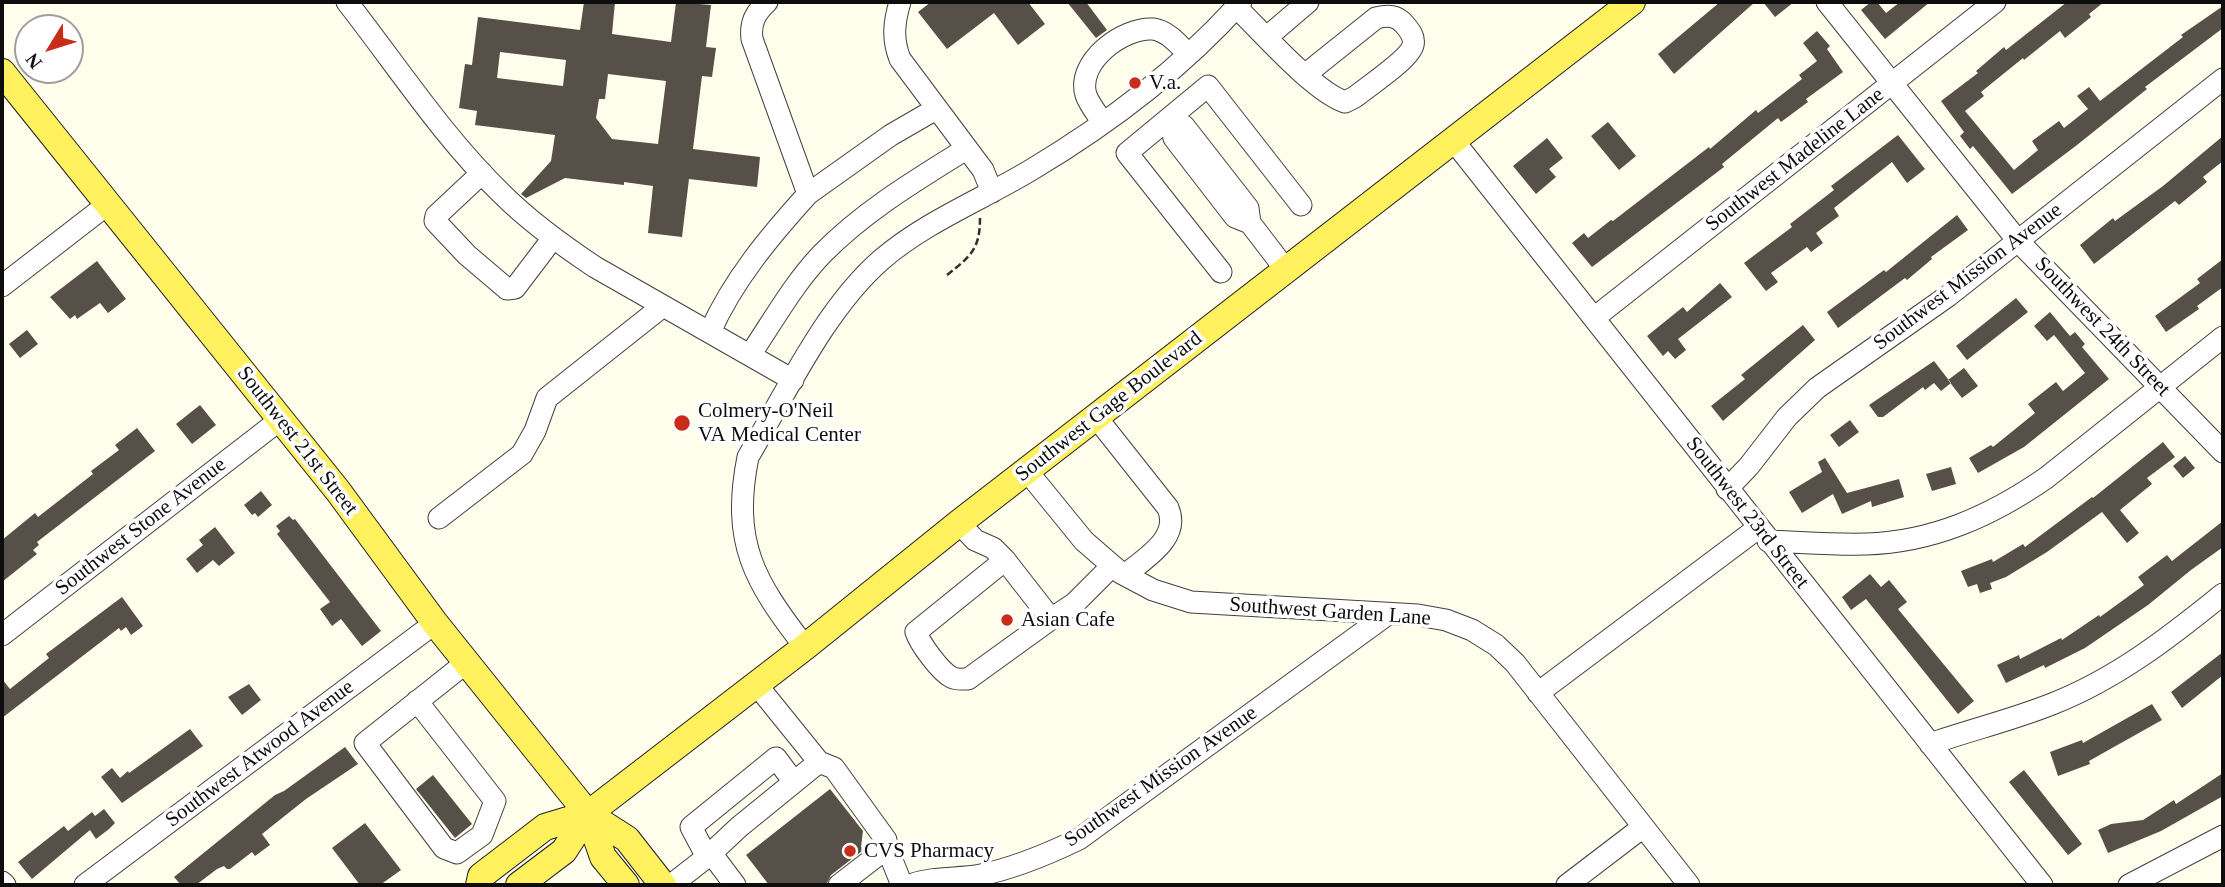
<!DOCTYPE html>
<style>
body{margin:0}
#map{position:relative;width:2225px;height:887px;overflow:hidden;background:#fffeed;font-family:"Times New Roman",serif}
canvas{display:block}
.frame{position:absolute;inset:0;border:4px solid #0d0d0d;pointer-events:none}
.north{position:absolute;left:14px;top:14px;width:70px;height:70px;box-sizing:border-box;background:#fff;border:2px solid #9e9e9e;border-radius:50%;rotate:232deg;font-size:19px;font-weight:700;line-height:28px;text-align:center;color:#0d0d0d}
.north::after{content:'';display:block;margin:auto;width:24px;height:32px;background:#c92c19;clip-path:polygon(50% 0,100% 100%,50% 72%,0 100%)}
</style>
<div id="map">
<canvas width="2225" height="887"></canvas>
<div class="frame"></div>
<div class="north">N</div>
</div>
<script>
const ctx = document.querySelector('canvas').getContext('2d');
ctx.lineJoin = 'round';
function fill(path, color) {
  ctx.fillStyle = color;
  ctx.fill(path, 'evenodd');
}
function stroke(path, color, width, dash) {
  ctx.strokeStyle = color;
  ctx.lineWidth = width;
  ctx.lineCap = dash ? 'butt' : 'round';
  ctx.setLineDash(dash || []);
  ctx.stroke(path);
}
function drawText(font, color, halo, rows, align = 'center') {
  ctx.font = font + ' "Times New Roman",serif';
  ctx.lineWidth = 7;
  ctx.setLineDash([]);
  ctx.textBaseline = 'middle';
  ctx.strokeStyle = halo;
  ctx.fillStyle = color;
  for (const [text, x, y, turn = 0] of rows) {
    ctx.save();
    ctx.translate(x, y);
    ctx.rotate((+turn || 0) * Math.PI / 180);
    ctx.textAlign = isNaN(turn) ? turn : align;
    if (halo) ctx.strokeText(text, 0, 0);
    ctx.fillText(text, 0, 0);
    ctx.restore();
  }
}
const building = new Path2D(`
 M584,2h31l-3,32 59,8 5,-40h24l-1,2 12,1 -5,42 10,1 -4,29 -10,-1 -9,73 67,8 -3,30 -68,-8 -7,58 -34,-4 5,-47 -29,-4v3l-59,-7 -39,20 -5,-4 30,-33 4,-26 -80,-10 2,-14 -18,-3 6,-44 7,1 6,-48 102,13zM500,52l66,8 -3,26 -66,-8zM608,74l58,7 -8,63 -46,-5 -16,-21 3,-19h6z
 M931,2h97l17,22 -27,21 -24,-32 -47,36 -29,-37z
 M1067,2h19l21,28 -11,8z
 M1720,2h35l-81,72 -16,-20z
 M1763,2h31l-19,15z
 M1871,2h6l9,11 14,-11h30l-45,37 -24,-29z
 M2067,2h37l-15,12 2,3 -26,21 -5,-7 -36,29 -1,-2 -42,34 3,4 -19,15 49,59 24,-20 -6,-9 27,-20 5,7 24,-19 -11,-13 12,-9 11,14 83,-64 -2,-2 42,-29v22l-78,59 2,2 -70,56 -65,49 -39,-48 -3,3 -10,-13 4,-4 -23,-31 37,-28 -2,-2 28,-24 2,3z
 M1817,31l13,15 -3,3 16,23 -37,27 2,3 -27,20 -3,-4 -56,46 2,3 -132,100 -20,-24 12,-10 4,5 23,-18 2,1 96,-74 1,2 46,-39 2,3 44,-34 -3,-4 18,-14 -14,-18z
 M1608,122l28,34 -17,14 -28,-34z
 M1898,135l27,34 -18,14 -15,-21 -58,46 5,8 -23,17 7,10 -12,9 -4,-5 -36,26 7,9 -12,9 -22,-28 48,-36 -2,-3 44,-34 -3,-4z
 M2223,136v25l-20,16 4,5 -28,23 -4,-4 -81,63 -14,-19 33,-27 2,3 48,-35z
 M1547,138l16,20 -14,11 7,8 -20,17 -23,-28z
 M1957,215l11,15 -37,27 1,2 -25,21 -2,-2 -67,50 -11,-16 57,-42 2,2z
 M2223,259v28l-26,19 2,3 -33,23 -11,-16 45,-33 -3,-4z
 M97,261l29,38 -18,14 -8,-10 -23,16 -2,-4 -5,4 -20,-22z
 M1720,283l12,14 -54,42 8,11 -11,9 -7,-8 -5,5 -16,-20 36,-29 4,5z
 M2016,298l12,14 -61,48 -11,-14z
 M2050,312l20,24 5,-4 10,12 -3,3 27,32 -85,68 -46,26 -9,-15 22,-13 2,2 42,-34 -7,-9 28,-22 7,9 22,-18 -31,-38 -7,6 -13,-15z
 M1803,325l12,15 -92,81 -12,-15 34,-27 -4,-4z
 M27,330l11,14 -18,14 -11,-14z
 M1934,361l17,22 -10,8 -7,-8 -9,7 -2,-3 -40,30h-5l-9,-12z
 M1964,368l14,18 -16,12 -14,-18z
 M200,405l16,20 -24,19 -16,-20z
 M1850,420l9,12 -20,15 -9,-12z
 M137,428l18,23 -118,91 2,3 -6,5 4,4 -35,28v-42l33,-27 3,4 55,-43 -2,-3 28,-21 -4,-5z
 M2163,442l12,15 -28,21 5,6 -32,26 19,23 -12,10 -25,-31 -55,40 -41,25 -16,6 2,6 -12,4 -3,-9 -9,3 -7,-16 31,-12 1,3 30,-18 2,3 67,-50 1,1z
 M2185,456l10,12 -12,10 -10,-12z
 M1825,458l22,35 52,-14 5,18 -32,10 -1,-6 -29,13 -9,-20 -31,19 -13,-21 33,-20 -4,-10z
 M1951,467l5,17 -24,7 -6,-17z
 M261,491l11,14 -14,12 -3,-4 -3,2 -8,-10z
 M289,516l4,4 2,-1 86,112 -19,15 -21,-27 -9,7 -12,-17 10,-7 -53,-68 3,-3 -4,-5z
 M2223,521v26l-32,23 -43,35 -63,43 -40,20 -1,-3 -38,18 -9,-18 22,-10 1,4 41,-21 1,2 37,-25 1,2 44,-32 -6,-8 29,-22 5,6z
 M215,527l20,26 -16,13 -6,-6 -16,13 -11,-14 17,-14 -4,-5z
 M1870,574l11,13 8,-7 18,22 -9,7 76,92 -16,13 -92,-115 -15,11 -9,-13z
 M122,597l21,29 -12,9 -5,-8 -5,4 -2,-3 -117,90v-39l8,10 39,-31 -3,-4z
 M2223,652v23l-41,33 -11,-16z
 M249,684l12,16 -19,15 -14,-18z
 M2152,704l10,16 -73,41 1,3 -32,12 -8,-24 32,-12 1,3z
 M190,729l13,17 -81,57 -21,-26 11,-9 8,10 8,-7 1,2z
 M345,747l13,17 -52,35 -44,35 8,11 -15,11 -3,-4 -22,17h-3l-3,-3 -7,3 -21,16h-15l-7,-8 101,-82 9,-4z
 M2024,770l58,74 -14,11 -59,-73z
 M2223,773v23l-62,35 -53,22 -10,-23 13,-6 32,-4 31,-20 2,4z
 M433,775l39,49 -17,14 -39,-49z
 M830,789l33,42 -2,16 5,1 -35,27 -5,10h-57l-23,-30z
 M104,809l11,14 -6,6 -13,10 -6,-9 -58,49 -14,-17 46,-36 4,5 24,-19 3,4z
 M365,823l36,47 -21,15h-20l-28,-37z`);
const path = new Path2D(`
 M947,275c24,-19 33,-26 33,-57`);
const minor = new Path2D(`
 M347,2c50,64 96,135 155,192 28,28 60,51 93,73l198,113
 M900,2c-6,20 -8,37 0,57l83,111 9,22
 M1827,2l191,239 205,211
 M1236,7c27,26 77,84 109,95l10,-5c12,-10 55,-38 58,-52 2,-8 -3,-14 -8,-20 -8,-10 -17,-10 -29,-7l-70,56
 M1267,37l41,-35
 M1103,123c-5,-8 -14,-19 -17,-28 -10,-33 37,-68 67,-66 15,2 25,15 35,25
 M1453,140l589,745
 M482,173l-46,43 -1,5 32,34 40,34 8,-1 38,-50
 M808,194l83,-59 45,-26
 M1250,223l-15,-6 -61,-79 -3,-14 13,2 64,82 2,15 36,47
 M1221,272l-94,-119 81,-67 93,119
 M2,286l106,-82
 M1594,318l401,-316
 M710,332c23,-52 60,-96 98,-138l-56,-155c-2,-16 3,-26 15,-37
 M750,355c23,-34 44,-72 72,-101 42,-43 93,-73 144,-105
 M1096,417l72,91c13,30 -23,50 -43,67
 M1027,471l57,70 37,32 32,17 38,12 227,13 28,5 26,10 24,15 19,18 174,222
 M1727,489l22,-23 38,-49 30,-29 131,-92 275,-217
 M439,518l83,-64 13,-23 12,-33 116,-92
 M959,523l16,17 18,8 12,12 -89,72c4,12 24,39 35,45 5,3 10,2 17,2l83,-60
 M1768,541c32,1 65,4 98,3 67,-2 125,-28 180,-66l177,-141
 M1005,560l46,59 24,-16 37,-37
 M2,635l279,-216
 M805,647c-51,-66 -74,-104 -57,-190 38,-64 77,-148 133,-197 44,-38 100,-60 150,-90 77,-46 150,-101 210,-168
 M756,684l63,78 15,6 52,72 1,8 -48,37
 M1538,693l220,-165
 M417,701l78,100 -13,34 -25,18 -13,-5 -79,-105 102,-81
 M1930,744c40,-14 82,-24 122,-40 64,-25 118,-67 171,-110
 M794,782l-18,-24 -85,69 16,30 32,-30 80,-65
 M887,848l15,37
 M2,882l3,3
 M85,885l350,-262
 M671,885l36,-28h7l21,28
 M910,885c22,-8 44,-6 66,-9 37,-7 70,-21 103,-37l309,-225
 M1567,885l76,-58
 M2129,885l94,-49`);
const major = new Path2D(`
 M2,72l336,419 97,132 153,191 39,25 36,46
 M588,814l15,43 23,28
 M479,885l2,-9 64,-49 43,-13
 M519,885l45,-34 24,-37 217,-167 154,-124 673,-521`);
const markers = [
 [1135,83,7,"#c92c19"],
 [682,423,9,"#c92c19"],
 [1007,620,7,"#c92c19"],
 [850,851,7,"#c92c19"]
];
const poiNames = [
 ["V.a.",1149,83],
 ["Colmery-O'Neil",698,411],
 ["VA Medical Center",698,435],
 ["Asian Cafe",1021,620],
 ["CVS Pharmacy",864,851]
];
const streetNames = [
 ["Southwest Madeline Lane",1795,160,-38],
 ["Southwest Mission Avenue",1968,277,-37],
 ["Southwest 24th Street",2102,327,46],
 ["Southwest Gage Boulevard",1109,407,-38],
 ["Southwest 21st Street",297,441,52],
 ["Southwest 23rd Street",1747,513,52],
 ["Southwest Stone Avenue",141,527,-38],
 ["Southwest Garden Lane",1330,612,4],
 ["Southwest Atwood Avenue",260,754,-37],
 ["Southwest Mission Avenue",1161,777,-35]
];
fill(building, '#565048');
stroke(minor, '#404040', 23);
stroke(major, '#1e1e1e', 28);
stroke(path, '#2f2f2f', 2.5, [7, 3.5]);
stroke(minor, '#fff', 21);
stroke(major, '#fff05d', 26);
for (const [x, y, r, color] of markers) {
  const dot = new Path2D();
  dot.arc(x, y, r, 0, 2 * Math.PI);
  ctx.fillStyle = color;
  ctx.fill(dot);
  stroke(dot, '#fff', 2.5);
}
drawText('21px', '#0d0d0d', '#fff', poiNames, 'left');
drawText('21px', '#0d0d0d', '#fff', streetNames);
</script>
